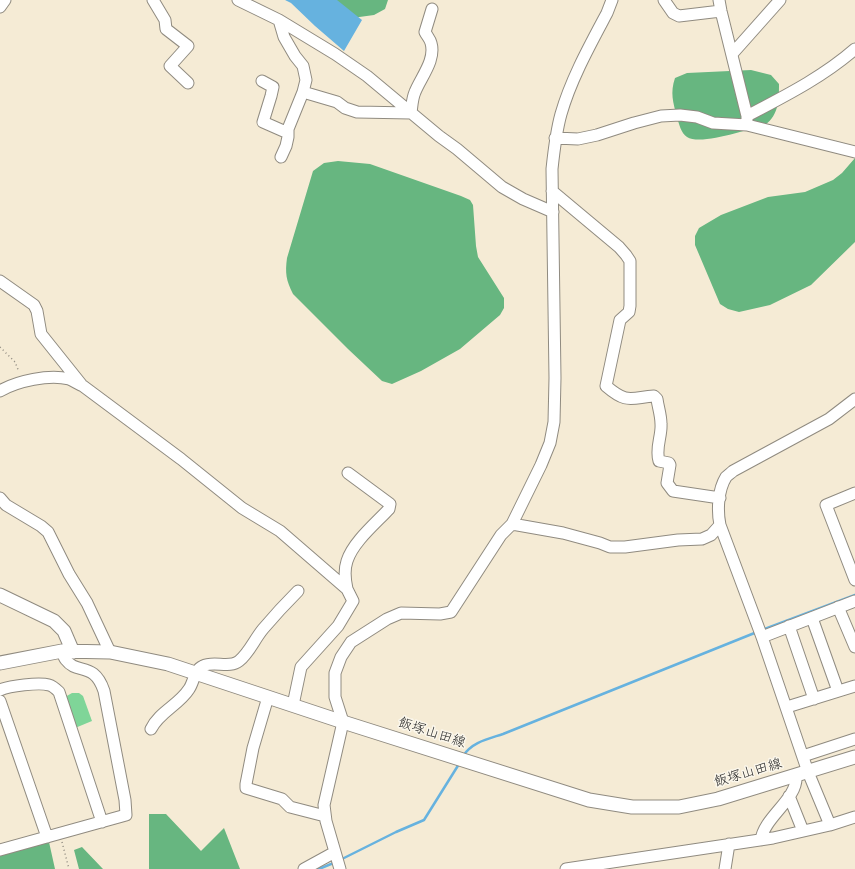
<!DOCTYPE html>
<meta charset="utf-8">
<style>
body{margin:0}
canvas{display:block;background:#f5ebd5}
</style>
<canvas width="855" height="869"></canvas>
<script>
const ctx = document.querySelector('canvas').getContext('2d');
ctx.lineJoin = 'round';
function fill(path, color) {
  ctx.fillStyle = color;
  ctx.fill(path, 'evenodd');
}
function stroke(path, color, width, dash) {
  ctx.strokeStyle = color;
  ctx.lineWidth = width;
  ctx.lineCap = dash ? 'butt' : 'round';
  ctx.setLineDash(dash || []);
  ctx.stroke(path);
}
function drawText(font, color, halo, rows, align = 'center') {
  ctx.font = font + ' "Patrick Hand","Klee One",sans-serif';
  ctx.lineWidth = 3;
  ctx.setLineDash([]);
  ctx.textBaseline = 'middle';
  ctx.strokeStyle = halo;
  ctx.fillStyle = color;
  for (const [text, x, y, turn = 0] of rows) {
    ctx.save();
    ctx.translate(x, y);
    ctx.rotate((+turn || 0) * Math.PI / 180);
    ctx.textAlign = isNaN(turn) ? turn : align;
    if (halo) ctx.strokeText(text, 0, 0);
    ctx.fillText(text, 0, 0);
    ctx.restore();
  }
}
const green = new Path2D(`
 M72,693h7l4,3 9,25 -17,7 -10,-31z`);
const forest = new Path2D(`
 M329,0h59l-3,9 -11,6 -22,3z
 M751,70l20,5 8,9c0,15 0,31 -14,41 -17,4 -64,21 -78,12 -6,-4 -8,-13 -10,-20 -4,-15 -7,-24 -2,-39l12,-5z
 M855,158v84l-44,43 -41,20 -31,7 -11,-3 -8,-5 -25,-59v-9l4,-8 22,-13 47,-18 37,-5 28,-12 9,-7z
 M338,161l32,3 91,32 9,4 3,5 3,41 2,11 26,41v10l-4,7 -40,34 -39,22 -29,13 -10,-3 -34,-32 -55,-55c-7,-14 -8,-21 -6,-36l26,-87 11,-8z
 M149,814h17l35,37 23,-23 16,41h-91z
 M49,842l6,27h-55v-14z
 M82,847l21,22h-24l-5,-19z`);
const water = new Path2D(`
 M285,0h52l25,20 -18,31 -29,-25 -24,-23z`);
const stream = new Path2D(`
 M762,630l93,-35
 M463,756c9,-14 25,-17 40,-22l254,-102
 M340,860l56,-28 28,-12 35,-56
 M319,869l17,-7`);
const path = new Path2D(`
 M0,347l15,15 4,10
 M62,842l7,27`);
const minor = new Path2D(`
 M153,0l12,20 1,9 22,17 -18,20 18,17
 M238,0l41,20 56,34 32,22 72,60 18,13 45,38 21,12 30,13
 M664,0l9,13 6,3 42,-5
 M719,0l2,11 26,105v9
 M0,7l5,-7
 M279,20l5,17 11,19 8,10 3,14 -3,12 -15,37v8l-2,9 -5,11
 M732,54l48,-54
 M262,81l11,6 -2,9 -8,26 25,11
 M303,92l34,10 8,6 12,4 54,1c1,-7 1,-14 4,-21 6,-15 21,-32 16,-49 -1,-4 -4,-7 -6,-11l7,-23
 M747,116c38,-20 76,-39 108,-67
 M555,138l23,1 19,-4 37,-12 27,-7 19,-1 17,2 16,6 34,2 108,27
 M552,191l67,56 7,8 4,6v45l-1,6 -9,8 -14,66c21,18 24,12 48,10l3,3c1,8 4,16 4,25 1,12 -6,24 -2,37l10,2 1,2 -3,18 6,8 47,7
 M0,281l34,24 3,6 4,23 40,50
 M0,391c17,-10 49,-17 69,-12 5,2 9,5 14,7l98,73 61,49 38,23 67,58 6,12 -15,25 -37,41 -8,38
 M855,493l-29,12 29,75
 M0,498l6,7 35,21 7,6 21,42 18,29 23,49
 M512,524l51,9 37,10 10,4h15l53,-7 24,-1 9,-4 9,-10
 M347,589c-2,-9 -3,-19 0,-28 6,-19 29,-38 42,-52l1,-5 -42,-31
 M838,607l17,40
 M812,618l26,73
 M789,626l25,73
 M762,637l93,-36
 M0,690c9,-4 39,-8 49,-5 4,1 7,4 10,7l43,130
 M268,697l-15,51 -7,36v4l36,11 8,8 35,9
 M0,701l47,136
 M787,707l68,-21
 M151,729c8,-17 28,-24 38,-40 5,-7 5,-19 14,-23 11,-6 26,3 36,-5 10,-8 15,-21 24,-32 11,-13 23,-26 35,-38
 M803,756l52,-17
 M789,796l14,35
 M830,825l-22,-53 -46,-135 -42,-112c-3,-15 -2,-35 6,-48 2,-2 5,-4 7,-6l96,-52 26,-20
 M761,840c3,-23 37,-41 35,-64
 M0,850l126,-35 -1,-15 -21,-109c-10,-30 -27,-16 -38,-31 -2,-2 -3,-6 -4,-9
 M304,869l31,-17
 M340,869l-14,-48 -2,-16 19,-83 -8,-25v-24l6,-16 10,-15 36,-23 14,-6 39,1 11,-2 50,-77 11,-11 29,-59 9,-22 4,-21 1,-44 -3,-209c2,-19 4,-37 9,-55 10,-35 29,-69 46,-101l5,-13
 M566,869l207,-31 57,-13 25,-8
 M725,869l4,-25`);
const major = new Path2D(`
 M0,595l54,26 10,10 9,21
 M0,663l62,-12 48,1 58,12 175,58 246,78 43,7h47l39,-8 137,-42`);
const streetNames = [
 ["飯塚山田線",432,733,18],
 ["飯塚山田線",748,773,-16]
];
fill(green, '#7fd598');
fill(forest, '#67b680');
fill(water, '#66b2df');
stroke(stream, '#66b2df', 2.5);
stroke(minor, '#908b80', 13);
stroke(major, '#908b80', 15);
stroke(path, '#908b80', 1.5, [1, 3]);
stroke(minor, '#fff', 11);
stroke(major, '#fff', 13);
drawText('14px', '#2b2b2b', '#fbf7ec', streetNames);
</script>
